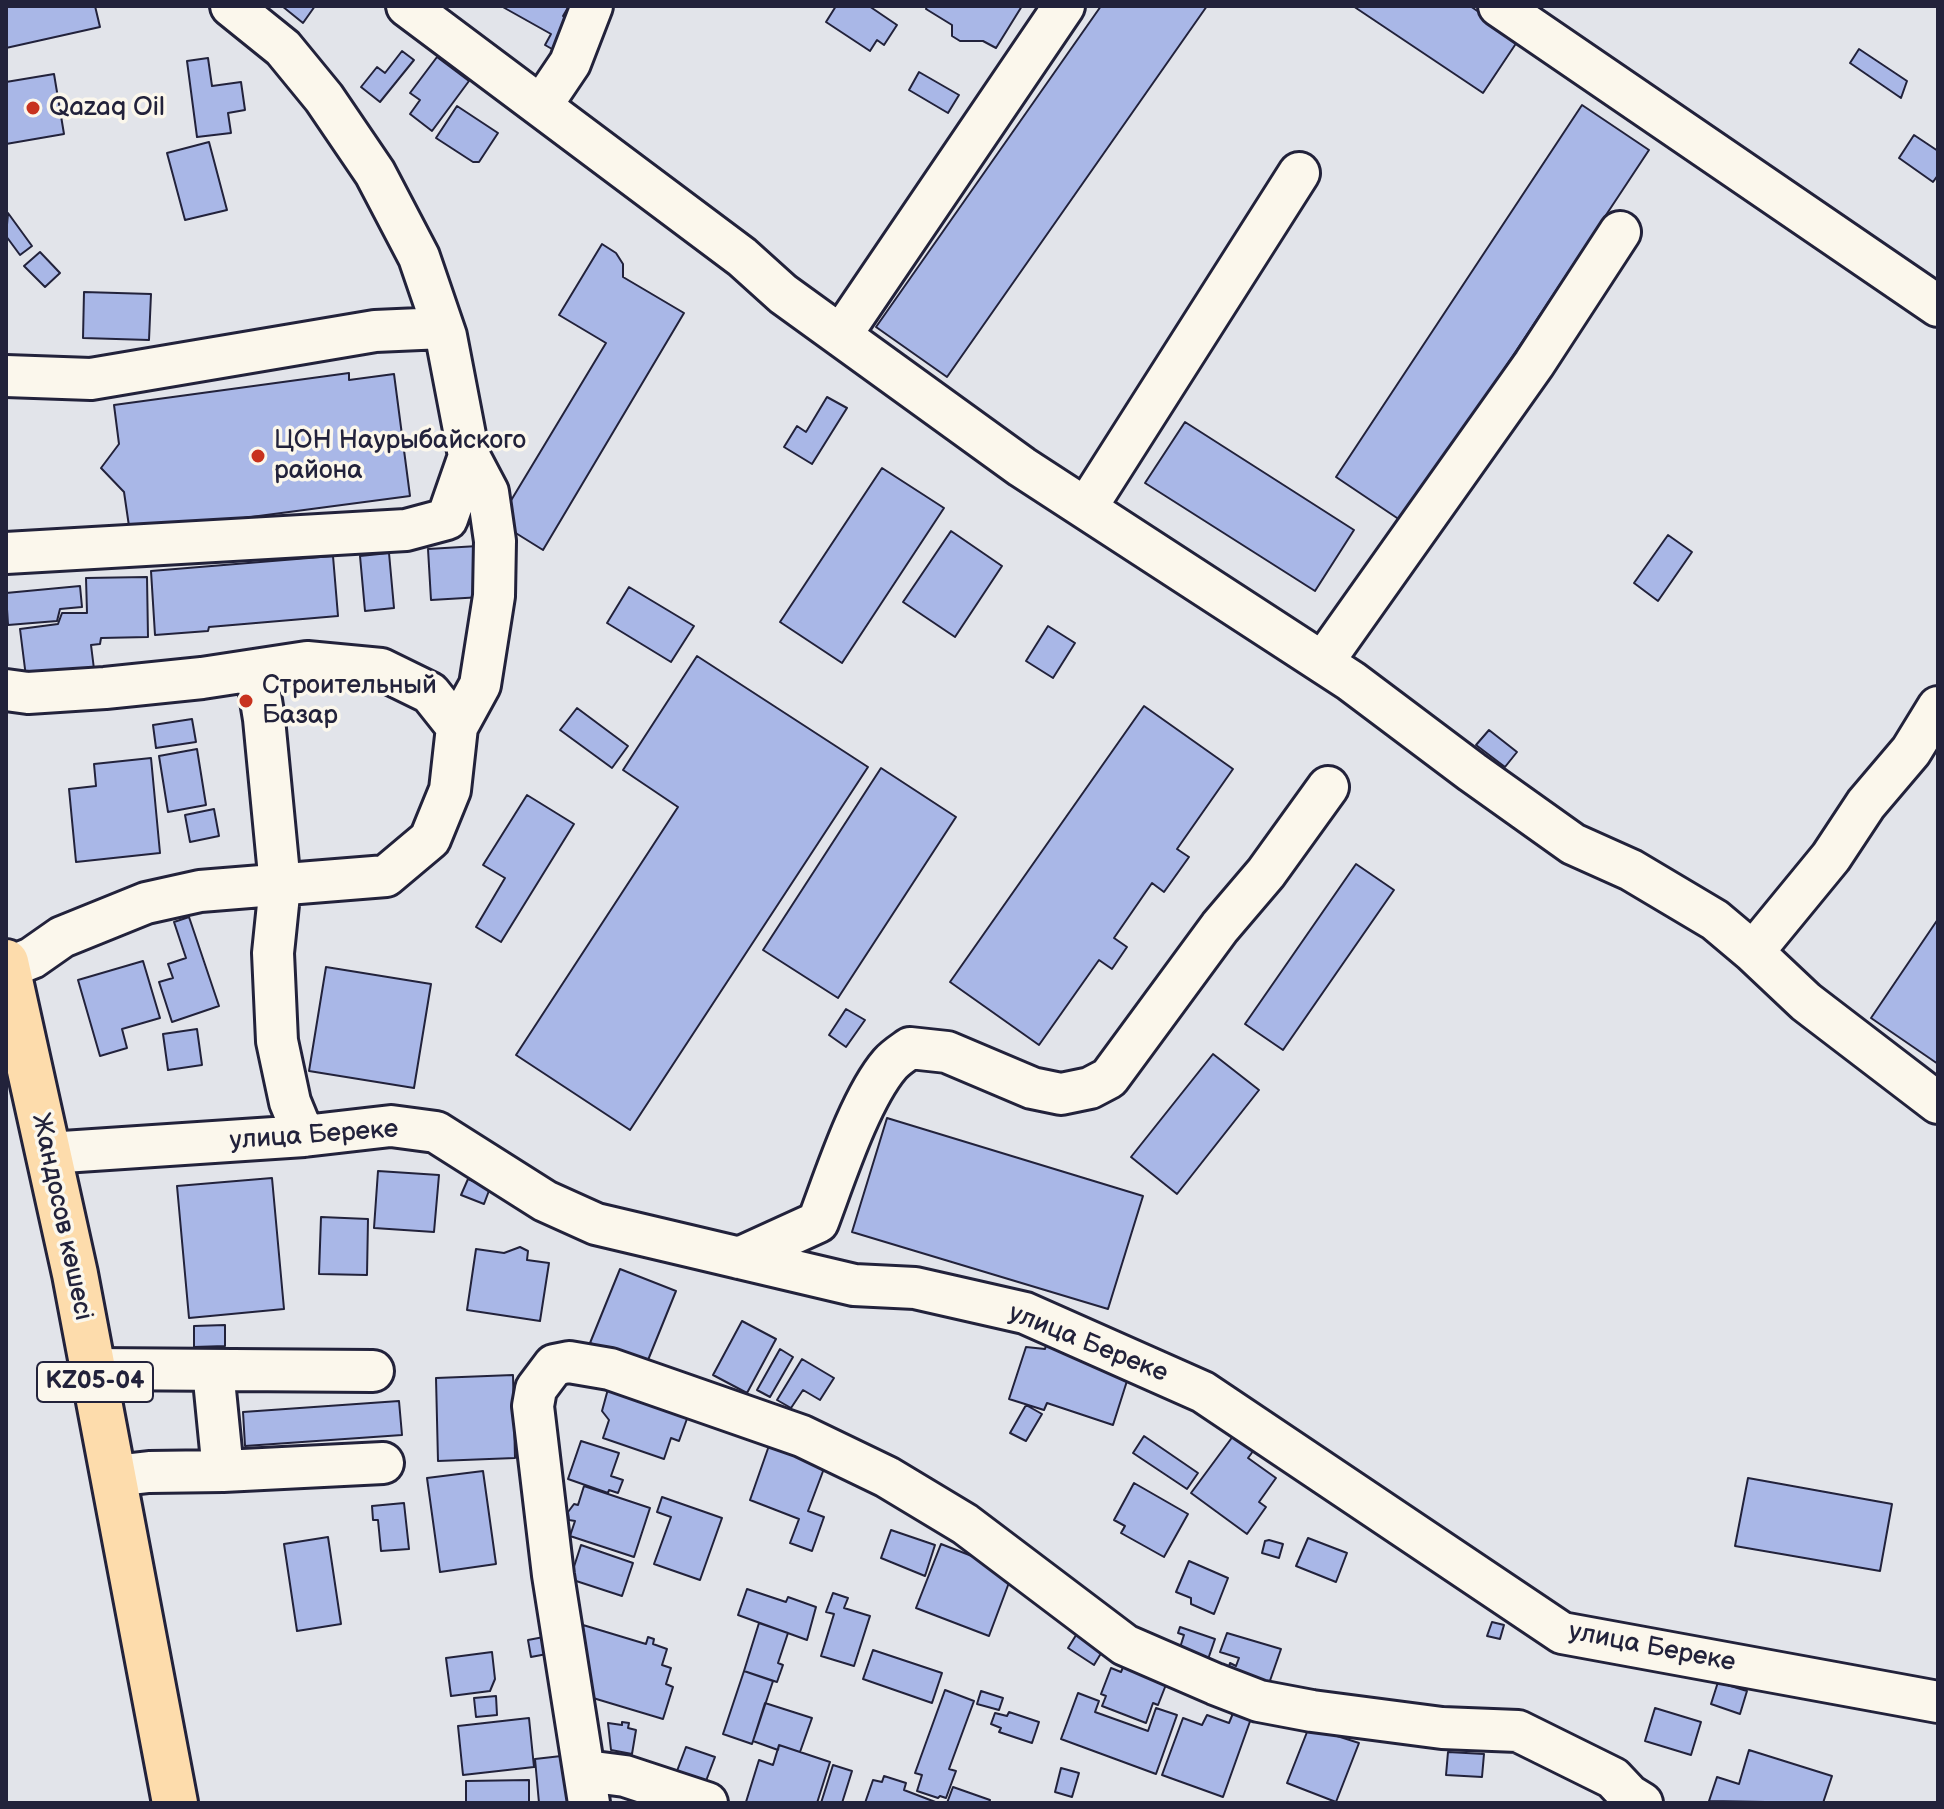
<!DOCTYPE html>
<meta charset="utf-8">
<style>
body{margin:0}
#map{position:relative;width:1944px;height:1809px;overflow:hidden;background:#e2e4ea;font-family:"Balsamiq Sans",sans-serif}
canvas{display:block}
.frame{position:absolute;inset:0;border:8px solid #22223b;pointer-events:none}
</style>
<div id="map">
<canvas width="1944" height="1809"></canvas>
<div class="frame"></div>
</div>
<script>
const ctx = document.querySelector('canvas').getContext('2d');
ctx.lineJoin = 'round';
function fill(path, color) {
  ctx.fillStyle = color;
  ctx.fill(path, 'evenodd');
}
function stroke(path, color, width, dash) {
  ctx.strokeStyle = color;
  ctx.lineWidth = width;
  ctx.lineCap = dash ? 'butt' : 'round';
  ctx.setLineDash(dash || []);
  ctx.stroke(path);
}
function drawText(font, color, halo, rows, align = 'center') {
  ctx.font = font + ' "Balsamiq Sans",sans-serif';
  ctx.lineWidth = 7;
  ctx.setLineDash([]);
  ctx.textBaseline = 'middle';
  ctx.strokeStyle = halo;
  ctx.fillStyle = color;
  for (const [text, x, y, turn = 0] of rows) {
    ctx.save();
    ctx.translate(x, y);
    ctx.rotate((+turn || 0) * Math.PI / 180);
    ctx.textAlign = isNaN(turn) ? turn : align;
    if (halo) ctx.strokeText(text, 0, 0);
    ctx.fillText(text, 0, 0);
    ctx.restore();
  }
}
const building = new Path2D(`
 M6,6h89l5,21 -94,21z
 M282,6h33l-12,17z
 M501,6h68l-6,10 20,11 -17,30 -21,-12 6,-11z
 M836,6h33l28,19 -13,20 -7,-5 -7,11 -44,-29z
 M927,6h95l-26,42 -13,-7h-23l-8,-5v-11l-26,-16z
 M1101,6h106l-260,371 -71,-50z
 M1353,6h117l49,33 -36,54z
 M1859,49l48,32 -6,17 -51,-35z
 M402,51l12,9 -34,42 -19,-15 16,-20 8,6z
 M437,57l32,24 -37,50 -22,-17 10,-14 -10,-7z
 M208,58l4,28 29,-4 4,28 -17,3 3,20 -34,4 -10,-76z
 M919,72l40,23 -11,18 -39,-23z
 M54,74l10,60 -58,10v-62z
 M1582,105l67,45 -246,372 -67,-45z
 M457,106l41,27 -19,29h-6l-37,-24z
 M1914,135l24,16v24l-5,7 -34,-24z
 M209,142l18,68 -42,10 -18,-67z
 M8,213l24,33 -12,9 -14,-19z
 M602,244l14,9 7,11v13l61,36 -141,237 -45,-28 108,-179 -47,-28z
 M40,252l20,21 -15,14 -21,-21z
 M84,292l67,2 -2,46 -66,-2z
 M349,373v7l45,-6 16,122 -280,37 -6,-41 -23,-24 18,-24 -5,-39z
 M827,397l20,11 -35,56 -28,-17 13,-21 9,6z
 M1185,422l169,108 -39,61 -170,-108z
 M882,468l62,40 -102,155 -62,-41z
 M951,531l51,35 -47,71 -52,-35z
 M1668,535l24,17 -34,49 -24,-18z
 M478,546l4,51 -51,3 -3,-51z
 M389,553l5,55 -29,3 -5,-55z
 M333,556l5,60 -129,11 -1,4 -53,4 -4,-64z
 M147,577l1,60 -47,1 -1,6 -9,1 3,24 -68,8 -6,-48 38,-5 4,-11h25l-1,-35z
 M80,586l2,21 -22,2 -3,12 -49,4 -2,-32z
 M629,587l65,39 -23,36 -64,-39z
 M1048,626l27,17 -22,35 -27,-17z
 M697,656l171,111 -238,363 -114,-75 162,-248 -55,-37z
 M1144,706l89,63 -56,80 12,8 -25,35 -12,-9 -38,55 13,9 -15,22 -13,-9 -60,85 -89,-63z
 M577,708l51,38 -16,22 -52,-38z
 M192,719l4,23 -40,6 -3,-23z
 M1489,730l28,22 -12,15 -29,-22z
 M197,749l9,56 -38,7 -9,-56z
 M151,758l9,95 -84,9 -7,-73 27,-3 -2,-22z
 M881,768l75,49 -118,181 -75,-48z
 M527,795l47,29 -73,118 -25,-15 29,-49 -22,-13z
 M214,809l5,27 -29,6 -5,-27z
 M1356,864l38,26 -111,160 -38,-26z
 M189,917l30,89 -47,16 -13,-40 14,-4 -5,-14 18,-6 -12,-36z
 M1938,919v145l-67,-46z
 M143,961l17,57 -38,11 5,19 -27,8 -22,-76z
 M326,967l105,17 -17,104 -105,-17z
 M846,1009l19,11 -19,27 -17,-12z
 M197,1029l5,36 -34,5 -5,-36z
 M1213,1054l46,36 -82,104 -46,-37z
 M887,1118l256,78 -35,113 -256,-77z
 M378,1171l61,4 -5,57 -60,-4z
 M272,1178l12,131 -95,9 -12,-132z
 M468,1179l22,9 -6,16 -23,-9z
 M321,1217l47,2 -1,56 -48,-1z
 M520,1247l8,4 -1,9 22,3 -9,58 -73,-11 9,-61 28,4z
 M620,1269l56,22 -30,74 -56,-22z
 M742,1321l34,18 -29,54 -34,-18z
 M225,1325v21l-31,1v-21z
 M1049,1335l84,27 -20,63 -66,-22 -3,7 -35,-11 17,-52 19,2z
 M780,1349l13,8 -23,40 -13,-7z
 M802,1359l32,19 -14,22 -17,-10 -12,18 -14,-8z
 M513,1375l2,83 -77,3 -2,-83z
 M608,1389l80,27 -9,25 -8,-3 -7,21 -61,-21 6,-18 -7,-9z
 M399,1401l3,34 -157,11 -2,-34z
 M1026,1405l16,9 -16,27 -16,-8z
 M1242,1424l20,15 -14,19 28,20 -17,24 7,5 -19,27 -56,-41z
 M1144,1436l54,37 -11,16 -54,-36z
 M772,1437l56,21 -20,53 16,6 -12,34 -22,-8 9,-24 -49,-19z
 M581,1441l38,12 -8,23 12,4 -5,13 -9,-3 -1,3 -40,-14z
 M483,1471l13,93 -56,8 -13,-94z
 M1748,1478l144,26 -12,67 -145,-25z
 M1134,1483l54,31 -24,43 -43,-24 4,-7 -11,-6z
 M584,1486l66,22 -16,49 -64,-21 5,-15 -6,-1 -1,-8 6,-8 4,1z
 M662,1497l60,21 -22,62 -46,-16 17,-47 -14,-5z
 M404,1503l5,46 -28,2 -3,-31h-5l-1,-14z
 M891,1530l44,15 -10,31 -44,-18z
 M328,1537l13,87 -44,7 -13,-87z
 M1308,1538l39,15 -11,29 -40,-16z
 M1269,1540l14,4 -4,14 -17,-5 3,-12z
 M941,1544l72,28 -24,64 -73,-28z
 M581,1545l52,18 -11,33 -52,-17z
 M1189,1561l39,17 -14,36 -23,-10v-6l-15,-6z
 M747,1589l39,13 2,-5 28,10 -9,33 -69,-25z
 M833,1593l15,5 -4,10 26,8 -16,50 -33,-10 13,-42 -8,-2z
 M1492,1622l12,3 -4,14 -13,-3z
 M759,1623l29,10 -10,30 5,2 -6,17 -33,-11z
 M1083,1624l26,16 -15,25 -26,-17z
 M583,1625l63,19 2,-7 6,2 -1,5 14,5 -5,16 9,3 -5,16 7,3 -10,32 -80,-24 -11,-34z
 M1180,1627l35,12 -10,29 -28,-11 7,-22 -6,-2z
 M1227,1633l54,16 -16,46 -38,-22 3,-10 6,3 3,-8 -19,-6z
 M549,1636l3,17 -21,4 -3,-17z
 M873,1650l69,23 -10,30 -69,-24z
 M492,1652l3,27 -5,12 -39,5 -5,-38z
 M1126,1660l43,17 -11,28 -5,-2 -7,20 -44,-17 4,-10 -5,-2 10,-26 10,4z
 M744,1671l29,10 -21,63 -29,-10z
 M1718,1682l29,9 -7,23 -29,-10z
 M945,1690l29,11 -25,68 7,2 -10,27 -6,-2 -2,2 -21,-7 5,-16 -7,-2z
 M981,1691l22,7 -4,12 -22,-6z
 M1078,1693l21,8 -4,11 53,19 8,-23 21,7 -21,59 -95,-35z
 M496,1696l1,19 -21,2 -2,-19z
 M765,1703l47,15 -12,34 -21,-7 -1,5 -25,-9z
 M1236,1706l17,7 -30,84 -61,-22 21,-57 19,7 5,-10 22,8z
 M1655,1708l46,14 -10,33 -46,-14z
 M1009,1712l30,10 -7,21 -33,-11 2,-4 -10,-4 4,-11 12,3z
 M529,1718l5,49 -71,8 -5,-49z
 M622,1722l7,1 -1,5 8,2 -4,24 -21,-4 -3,-27 14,2z
 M1309,1727l50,16 -23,59 -49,-19z
 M779,1745l51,17 -13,41 -71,-1 13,-42 14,5z
 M686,1747l29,10 -9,24 -29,-10z
 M1749,1750l83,26 -9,27 -114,-2 8,-24 22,7z
 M1448,1752l36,2 -2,23 -36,-2z
 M570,1755l6,48h-37l-4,-44z
 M833,1765l19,6 -10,32h-21z
 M1061,1768l18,5 -7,24 -17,-5z
 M884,1776l22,7 -2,7 34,13h-73l8,-23 9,2z
 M529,1780v23h-63v-22z
 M953,1787l37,13 -1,3h-42z`);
const minor = new Path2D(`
 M407,6l335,251 41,37 239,173 329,214 121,91 101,72 58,26 84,50 38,32
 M1499,6l439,300
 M541,106l29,-43 22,-57
 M841,335l223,-329
 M6,376l85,3 284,-48 68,-3
 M1086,508l213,-335
 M6,553l400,-23 41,-11 22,-63 -23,-120 -27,-79 -44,-84 -51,-75 -41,-50 -52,-42
 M1323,662l211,-298 86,-132
 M256,670l8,49 16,166 -7,68 4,88 13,61 14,34
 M6,690l22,3 77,-5 97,-10 105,-16 74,7 49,24 27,34 -7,63 -20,49 -44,37 -186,15 -54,12 -84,34 -30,21 -25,10
 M1938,707l-27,44 -45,53 -35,53 -78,95 53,50 132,101
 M457,727l23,-42 14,-89 1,-55 -7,-49 -19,-36
 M48,1153l256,-17 87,-10 45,6 109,69 51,23 258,61 61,3 110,25 178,79 359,241 376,69
 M739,1258l79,-36c17,-45 42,-123 72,-158 5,-6 13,-11 20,-16l37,4 85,36 29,6 29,-6 19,-10 111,-151 46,-54 62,-86
 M93,1369l280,2
 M223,1471l160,-8
 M114,1476l35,-4 74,-1 -10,-101
 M586,1771l39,5 82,27
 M589,1803l-36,-228 -20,-169 3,-17 18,-24 15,-3 41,7 192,67 85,41 78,47 160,121 90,39 44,17 53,10 130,17 76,3 95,47 16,17 13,8`);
const major = new Path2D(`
 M6,962l69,312 100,529`);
const markers = [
 [33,108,8,"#c8321e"],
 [258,456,8,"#c8321e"],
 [246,701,8,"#c8321e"]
];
const shields = [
 [95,1382,116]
];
const shieldNames = [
 ["KZ05-04",95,1382]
];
const poiNames = [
 ["Qazaq Oil",49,108],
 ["ЦОН Наурыбайского",274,441],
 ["района",274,471],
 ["Строительный",262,686],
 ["Базар",262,716]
];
const streetNames = [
 ["улица Береке",314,1136,-4],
 ["Жандосов көшесі",61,1217,78],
 ["улица Береке",1088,1344,22],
 ["улица Береке",1652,1648,11]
];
fill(building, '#a9b7e7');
stroke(building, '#22223b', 2);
stroke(minor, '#22223b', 46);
stroke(major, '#22223b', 50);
stroke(minor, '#fbf7ec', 40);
stroke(major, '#fddcac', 44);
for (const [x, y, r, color] of markers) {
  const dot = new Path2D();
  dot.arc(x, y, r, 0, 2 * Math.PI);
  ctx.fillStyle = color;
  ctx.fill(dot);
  stroke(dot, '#fbf7ec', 3);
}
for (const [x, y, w] of shields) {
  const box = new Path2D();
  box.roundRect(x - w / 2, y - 20, w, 40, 6);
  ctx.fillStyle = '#fbf7ec';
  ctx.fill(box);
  stroke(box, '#22223b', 2);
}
drawText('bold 24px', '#22223b', null, shieldNames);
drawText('26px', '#22223b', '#fbf7ec', poiNames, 'left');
drawText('26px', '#22223b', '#fbf7ec', streetNames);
</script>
